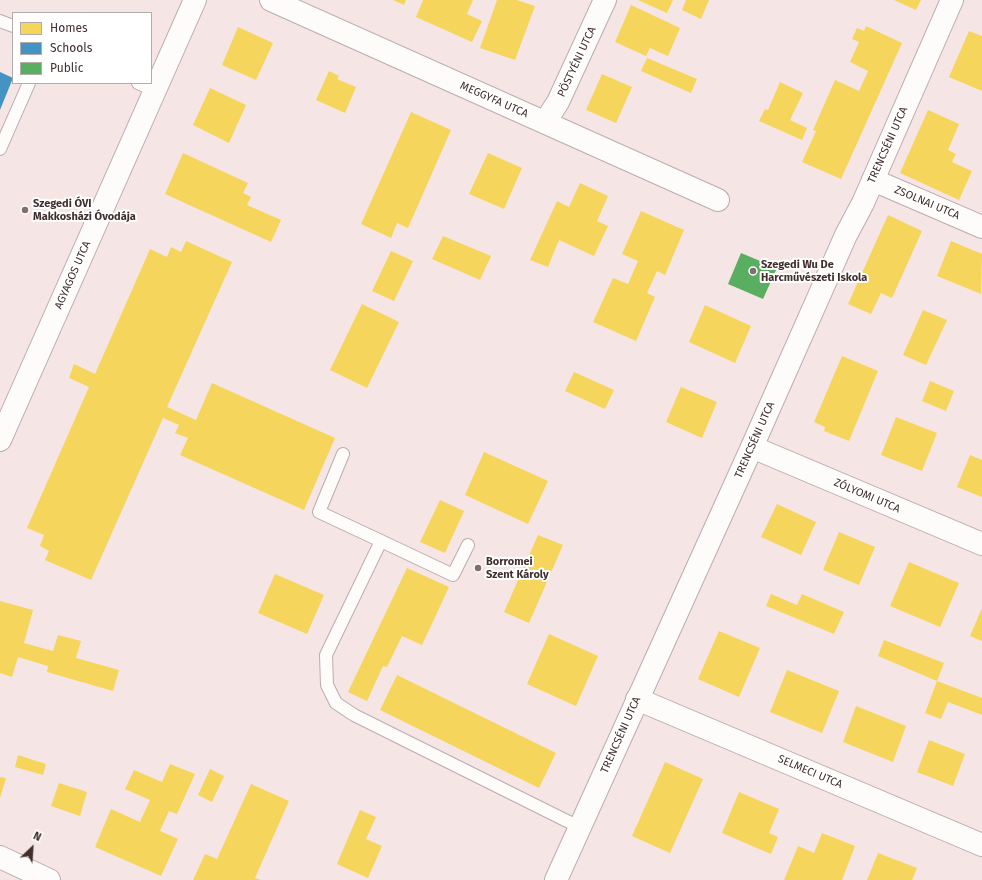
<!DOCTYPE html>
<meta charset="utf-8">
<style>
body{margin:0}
#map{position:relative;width:982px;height:880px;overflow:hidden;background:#f6e5e5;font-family:"Fira Sans",sans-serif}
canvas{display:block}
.legend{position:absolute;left:12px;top:12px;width:140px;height:72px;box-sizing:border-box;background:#fff;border:1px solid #b3acab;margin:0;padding:5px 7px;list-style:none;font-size:12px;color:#412f2e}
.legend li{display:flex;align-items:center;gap:8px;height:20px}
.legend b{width:20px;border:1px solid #b3acab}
.north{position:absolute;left:12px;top:828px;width:40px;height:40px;-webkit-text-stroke:3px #fff;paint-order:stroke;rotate:25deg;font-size:11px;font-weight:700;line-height:16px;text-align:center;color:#412f2e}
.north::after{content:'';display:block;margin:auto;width:14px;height:18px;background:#412f2e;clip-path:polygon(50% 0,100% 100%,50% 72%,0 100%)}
</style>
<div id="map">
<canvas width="982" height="880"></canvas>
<ul class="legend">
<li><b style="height:11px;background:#f6d55c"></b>Homes</li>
<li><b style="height:11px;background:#4393c3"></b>Schools</li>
<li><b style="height:11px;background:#5aae61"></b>Public</li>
</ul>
<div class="north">N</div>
</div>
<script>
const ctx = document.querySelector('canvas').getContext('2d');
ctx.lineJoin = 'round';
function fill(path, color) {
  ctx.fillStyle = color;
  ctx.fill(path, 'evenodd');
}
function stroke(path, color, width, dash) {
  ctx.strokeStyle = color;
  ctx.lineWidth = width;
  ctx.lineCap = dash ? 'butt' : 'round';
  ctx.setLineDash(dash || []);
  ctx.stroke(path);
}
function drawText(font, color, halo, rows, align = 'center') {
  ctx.font = font + ' "Fira Sans",sans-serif';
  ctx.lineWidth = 4;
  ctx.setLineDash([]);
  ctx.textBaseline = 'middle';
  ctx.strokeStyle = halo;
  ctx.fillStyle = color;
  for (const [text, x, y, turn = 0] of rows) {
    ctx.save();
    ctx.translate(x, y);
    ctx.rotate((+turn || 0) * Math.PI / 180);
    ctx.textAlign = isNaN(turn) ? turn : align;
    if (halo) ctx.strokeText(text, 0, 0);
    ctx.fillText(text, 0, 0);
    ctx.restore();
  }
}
const homes = new Path2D(`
 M393,0h13l-2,5z
 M423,0h50l-6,14 15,7 -10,21 -56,-25z
 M497,0h20l18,6 -20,54 -35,-12z
 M638,0h35l-6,13z
 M686,0h23l-8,19 -19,-9z
 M894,0h27l-5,10z
 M631,5l49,23 -12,28 -18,-8 -4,8 -31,-14z
 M866,26l36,17 -61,136 -39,-17 14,-31 -3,-1 22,-50 24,11 9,-20 -18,-9 9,-20 -7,-3 5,-11 7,3z
 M238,27l35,16 -17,37 -34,-15z
 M969,31l13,5v55l-33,-14z
 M647,58l50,21 -6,14 -50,-22z
 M329,71l10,5 -2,3 19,8 -11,26 -29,-13z
 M602,74l30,13 -16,36 -30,-13z
 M780,82l23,11 -13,27 17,8 -5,12 -43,-19 6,-12 3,1z
 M210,88l36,17 -17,38 -36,-18z
 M928,110l31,14 -11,26 8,4 -4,8 20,9 -13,29 -59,-27z
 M411,112l40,18 -43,98 -11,-5 -6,15 -30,-14z
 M183,153l65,30 -5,10 8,4 -4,8 34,15 -10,22 -106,-48z
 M488,153l34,15 -18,41 -35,-15z
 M580,183l28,13 -11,25 11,5 -14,30 -35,-16 -11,27 -18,-7 27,-59 12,6z
 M641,211l43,19 -19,45 -8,-4 -10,22 8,4 -19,44 -43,-19 20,-44 15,6 10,-23 -16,-7z
 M888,215l34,16 -30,67 -11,-5 -10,21 -23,-10z
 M443,236l48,20 -11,24 -48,-21z
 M186,241l46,21 -65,145 29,13 16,-37 123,55 -31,72 -124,-55 8,-17 -13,-5 4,-8 -16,-7 -72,162 -46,-20 4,-9 -9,-5 4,-11 -17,-7 62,-141 -20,-9 5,-14 21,10 55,-125 17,8 4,-10 10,5z
 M951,241l31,13 -1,40 -44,-18z
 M391,251l22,10 -19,40 -22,-10z
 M362,304l37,18 -32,66 -37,-18z
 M705,305l46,21 -16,37 -46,-21z
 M923,310l24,10 -21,45 -23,-10z
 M842,356l36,15 -29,70 -25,-10 1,-4 -11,-5z
 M574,372l40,18 -9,19 -40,-18z
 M930,381l24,10 -8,20 -24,-10z
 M681,387l36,15 -15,36 -36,-16z
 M896,417l41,16 -15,38 -41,-16z
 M484,452l64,29 -20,43 -63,-29z
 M970,455l12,5v37l-25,-10z
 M440,500l24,11 -19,42 -25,-11z
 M777,504l39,18 -15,33 -40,-18z
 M839,532l36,15 -16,38 -36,-15z
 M538,535l25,10 -34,78 -25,-11z
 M909,562l50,21 -19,44 -50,-21z
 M407,568l42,19 -27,58 -20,-9 -15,31 -4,-1 -16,35 -19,-9z
 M275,574l49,21 -17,39 -49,-21z
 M771,594l26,11 5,-11 42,18 -10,22 -68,-28z
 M0,601l33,9 -9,33 29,8 5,-16 23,6 -5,17 43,12 -6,21 -66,-19 1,-6 -30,-9 -6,20 -12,-4z
 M982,608v33l-12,-5z
 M719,631l41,17 -21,49 -41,-18z
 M549,634l49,22 -22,50 -49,-22z
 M884,640l60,23 -7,18 45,17v17l-34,-13 -7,17 -16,-6 12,-32 -59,-25z
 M787,670l52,21 -17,42 -52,-21z
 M397,675l159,78 -17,35 -159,-78z
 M856,706l50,20 -13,36 -50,-20z
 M929,740l36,14 -12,32 -36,-14z
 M18,755l28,9 -3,11 -28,-8z
 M665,762l38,17 -33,74 -38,-17z
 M170,764l25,10 -18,40 -8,-3 -9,20 18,8 -17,37 -66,-29 16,-38 29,13 10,-22 -25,-11 9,-19 28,12z
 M210,769l14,7 -12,26 -14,-7z
 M0,777l6,1 -6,20z
 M59,783l28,9 -7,24 -29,-10z
 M251,784l38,17 -34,77 6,2h-68l12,-26 12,5z
 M739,792l40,17 -10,24 9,4 -7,17 -49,-21z
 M360,810l16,7 -10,22 16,7 -14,32 -31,-14z
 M822,833l33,13 -13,34h-58l14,-34 16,7z
 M878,853l39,15 -5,12h-45z`);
const schools = new Path2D(`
 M0,72l13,6 -13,32z`);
const public = new Path2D(`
 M741,253l36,15 -14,31 -35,-15z`);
const service = new Path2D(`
 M0,21l13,5
 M138,83l17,8
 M0,149l29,-66
 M343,454l-24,58 62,29
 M468,545l-15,30 -72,-34 -55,114 1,30 9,18 18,12 225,112`);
const minor = new Path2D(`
 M271,0l447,200
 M545,122l13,-20 47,-102
 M873,180l109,47
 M0,440l195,-440
 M752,447l230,97
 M637,699l345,146
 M0,857l49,23`);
const tertiary = new Path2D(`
 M556,880l196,-433 94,-212 17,-32 89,-203`);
const markers = [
 [25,210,4,"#806f6e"],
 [753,271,4,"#806f6e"],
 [478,568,4,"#806f6e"]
];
const streetNames = [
 ["PÖSTYÉNI UTCA",577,62,-65],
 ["MEGGYFA UTCA",494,100,24],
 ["TRENCSÉNI UTCA",888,145,-66],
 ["ZSOLNAI UTCA",927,203,23],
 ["AGYAGOS UTCA",73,275,-66],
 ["TRENCSÉNI UTCA",755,440,-66],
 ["ZÓLYOMI UTCA",867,496,23],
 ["TRENCSÉNI UTCA",621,735,-66],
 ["SELMECI UTCA",810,772,23]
];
const poiNames = [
 ["Szegedi ÓVI",33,204],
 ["Makkosházi Óvodája",33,217],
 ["Szegedi Wu De",761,265],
 ["Harcművészeti Iskola",761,278],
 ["Borromei",486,562],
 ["Szent Károly",486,575]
];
fill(homes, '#f6d55c');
fill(schools, '#4393c3');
fill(public, '#5aae61');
stroke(service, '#bcacac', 14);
stroke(minor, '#bcacac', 24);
stroke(tertiary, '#bcacac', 24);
stroke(service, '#fefbfb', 12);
stroke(minor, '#fefbfb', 22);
stroke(tertiary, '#fefbfb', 22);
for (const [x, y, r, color] of markers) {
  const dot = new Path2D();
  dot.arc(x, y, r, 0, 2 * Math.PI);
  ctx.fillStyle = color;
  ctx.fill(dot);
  stroke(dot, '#fff', 1.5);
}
drawText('11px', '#412f2e', '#fff', streetNames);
drawText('bold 11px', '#412f2e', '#fff', poiNames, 'left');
</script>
